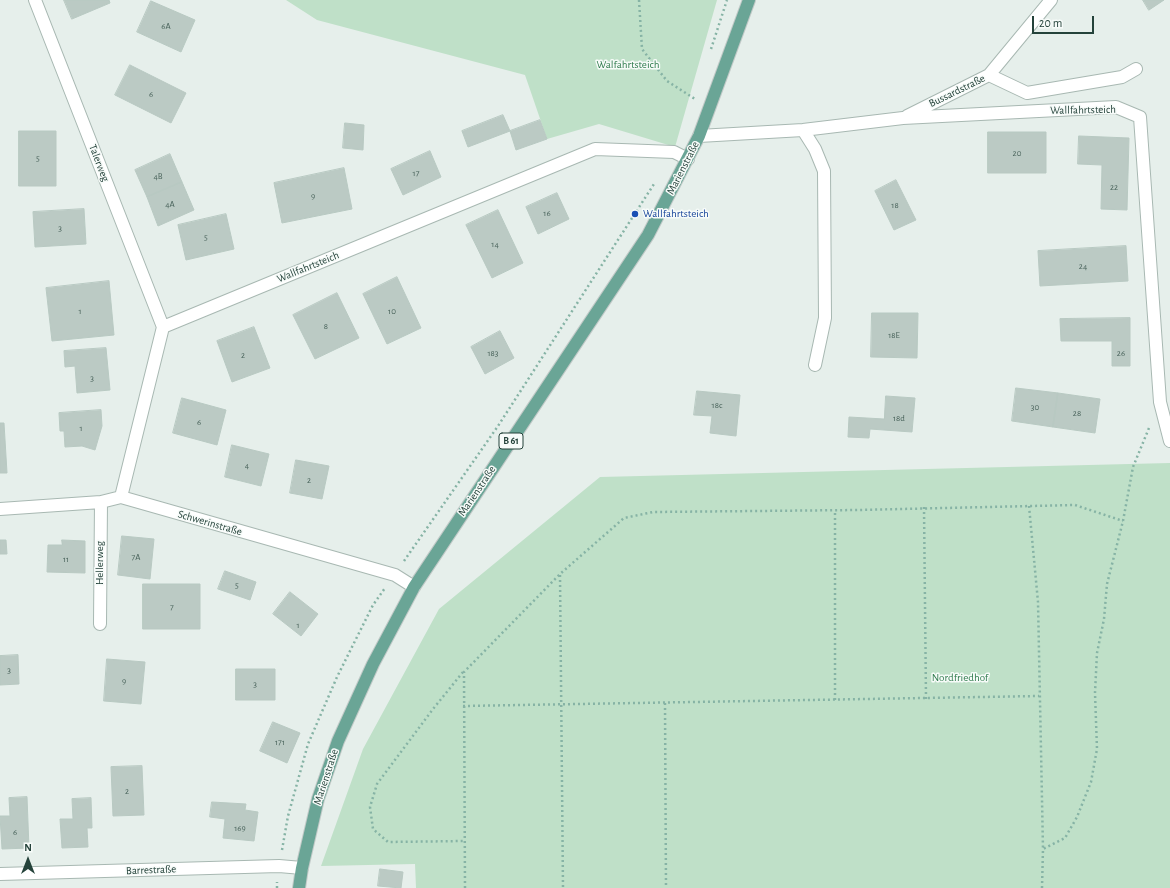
<!DOCTYPE html>
<meta charset="utf-8">
<style>
body{margin:0}
#map{position:relative;width:1170px;height:888px;overflow:hidden;background:#e6efeb;font-family:"Alegreya Sans",sans-serif}
canvas{display:block}
.north{position:absolute;left:8px;top:840px;width:40px;height:40px;-webkit-text-stroke:3px #f7fbf9;paint-order:stroke;rotate:0deg;font-size:11px;font-weight:700;line-height:16px;text-align:center;color:#24423a}
.north::after{content:'';display:block;margin:auto;width:14px;height:18px;background:#24423a;clip-path:polygon(50% 0,100% 100%,50% 72%,0 100%)}
.scale{position:absolute;left:1032px;top:16px;width:62px;height:18px;box-sizing:border-box;border:2px solid #24423a;border-top:0;padding-left:5px;font-size:12px;line-height:14px;white-space:nowrap;color:#24423a;-webkit-text-stroke:3px #f7fbf9;paint-order:stroke}
</style>
<div id="map">
<canvas width="1170" height="888"></canvas>
<div class="north">N</div>
<div class="scale">20 m</div>
</div>
<script>
const ctx = document.querySelector('canvas').getContext('2d');
ctx.lineJoin = 'round';
function fill(path, color) {
  ctx.fillStyle = color;
  ctx.fill(path, 'evenodd');
}
function stroke(path, color, width, dash) {
  ctx.strokeStyle = color;
  ctx.lineWidth = width;
  ctx.lineCap = dash ? 'butt' : 'round';
  ctx.setLineDash(dash || []);
  ctx.stroke(path);
}
function drawText(font, color, halo, rows, align = 'center') {
  ctx.font = font + ' "Alegreya Sans",sans-serif';
  ctx.lineWidth = 3;
  ctx.setLineDash([]);
  ctx.textBaseline = 'middle';
  ctx.strokeStyle = halo;
  ctx.fillStyle = color;
  for (const [text, x, y, turn = 0] of rows) {
    ctx.save();
    ctx.translate(x, y);
    ctx.rotate((+turn || 0) * Math.PI / 180);
    ctx.textAlign = isNaN(turn) ? turn : align;
    if (halo) ctx.strokeText(text, 0, 0);
    ctx.fillText(text, 0, 0);
    ctx.restore();
  }
}
const green = new Path2D(`
 M286,0h431l-42,147 -76,-23 -52,15 -22,-64 -208,-55z
 M1170,463v425h-754l-1,-24 -94,2 42,-117 76,-140 161,-132z`);
const building = new Path2D(`
 M64,0h45l1,3 -38,16z
 M1143,0h21l-15,10z
 M151,1l44,19 -14,32 -44,-20z
 M130,65l56,28 -15,30 -56,-28z
 M503,115l7,16 -42,16 -6,-16z
 M540,120l7,19 -31,11 -6,-19z
 M345,123l19,2 -1,25 -20,-2z
 M19,131h37v55h-37z
 M988,132h58v41h-58z
 M1079,136l50,2 -2,72 -26,-1 1,-44 -24,-1z
 M430,151l11,26 -38,18 -12,-26z
 M170,154l12,28 -35,15 -12,-27z
 M344,168l8,41 -70,14 -8,-40z
 M896,180l20,40 -22,10 -19,-39z
 M182,182l12,28 -36,16 -11,-29z
 M557,193l12,26 -31,15 -12,-27z
 M84,209l2,35 -51,3 -2,-35z
 M498,210l25,53 -31,15 -26,-53z
 M226,214l8,35 -48,11 -8,-35z
 M1126,246l2,35 -88,5 -2,-35z
 M397,277l24,51 -34,16 -24,-50z
 M109,281l5,54 -62,6 -6,-53z
 M337,293l22,45 -44,21 -22,-44z
 M872,313h46l-1,45 -46,-1z
 M1130,318v48h-18v-25h-51l-1,-22z
 M254,327l16,41 -38,14 -15,-41z
 M500,331l14,27 -29,16 -14,-27z
 M106,348l4,42 -33,3 -2,-27 -10,1 -1,-16z
 M1016,388l42,5 -5,34 -41,-6z
 M697,391l43,4 -4,41 -26,-3 2,-17 -18,-1z
 M1058,393l42,6 -5,34 -42,-6z
 M886,396l29,2 -3,34 -42,-3 -1,9 -21,-1 1,-20 35,2z
 M182,398l44,12 -9,35 -44,-12z
 M101,410l1,16 -7,24 -13,-4 -17,1 -1,-16h-4l-1,-18z
 M0,423h4l3,50h-7z
 M232,445l37,9 -8,32 -36,-9z
 M296,460l33,6 -7,33 -32,-6z
 M122,536l32,3 -4,40 -32,-4z
 M0,540h6l1,14h-7z
 M62,540l23,1v32l-38,-1 1,-27h14z
 M225,571l31,11 -6,18 -32,-11z
 M143,584h57v45h-57z
 M290,592l28,22 -17,22 -28,-22z
 M18,655l1,29 -19,1v-29z
 M107,659l38,3 -4,42 -37,-3z
 M236,669h39v31h-39z
 M273,722l27,11 -13,30 -27,-12z
 M142,766l2,49 -31,1 -2,-49z
 M27,797l2,51 -27,1 -2,-33h10l-1,-18z
 M91,798l1,30h-5l1,19 -26,1 -2,-29h13l-1,-20z
 M212,802l34,2 -1,6 13,2 -4,29 -31,-3 2,-19 -15,-2z
 M380,869l23,3 -2,16 -23,-2z`);
const path = new Path2D(`
 M639,0l3,49 25,32 28,18
 M711,49l16,-49
 M1029,506l9,96 5,247
 M924,507l2,192
 M404,561l94,-135 156,-242
 M560,575l3,313
 M463,672l-30,37 -56,75 -7,23 3,22 15,13 77,-1
 M835,700v-190
 M665,703l1,185
 M463,706l576,-10
 M282,850l6,-34 20,-72 29,-67 36,-72 12,-17
 M277,888v-6
 M465,888l-1,-216 96,-98 64,-56 29,-6 205,-2 217,-5 48,16
 M1042,888l1,-39 22,-11 12,-21 14,-35 6,-33 -2,-56 2,-40 7,-34 3,-35 16,-63 10,-54 16,-39`);
const minor = new Path2D(`
 M35,0l128,327
 M989,75l38,18 95,-16 14,-8
 M907,116l82,-41 62,-75
 M803,130l12,19 9,22 1,147 -10,47
 M699,136l104,-6 100,-12 213,-11 24,10 20,285 10,39
 M121,497l42,-170 432,-178 79,3 14,7
 M0,509l101,-7 20,-5 274,78 19,12
 M100,624l1,-122
 M0,874l279,-8 23,2`);
const major = new Path2D(`
 M299,888l3,-20 16,-69 20,-58 35,-77 41,-77 234,-352 51,-99 50,-136`);
const markers = [
 [635,214,4,"#1a4fb4"]
];
const numberNames = [
 ["6A",166,26],
 ["6",151,94],
 ["20",1017,153],
 ["5",38,158],
 ["17",416,173],
 ["4B",158,176],
 ["22",1114,187],
 ["9",313,196],
 ["4A",170,204],
 ["18",895,205],
 ["16",547,213],
 ["3",60,228],
 ["5",206,237],
 ["14",495,244],
 ["24",1083,266],
 ["1",80,311],
 ["10",392,311],
 ["8",326,326],
 ["18E",894,335],
 ["183",493,353],
 ["26",1121,353],
 ["2",243,355],
 ["3",92,378],
 ["18c",717,405],
 ["30",1035,407],
 ["28",1077,413],
 ["18d",899,418],
 ["6",199,422],
 ["1",81,428],
 ["4",247,465],
 ["2",309,480],
 ["7A",136,557],
 ["11",66,559],
 ["5",237,585],
 ["7",172,607],
 ["1",298,625],
 ["3",9,670],
 ["9",124,681],
 ["3",255,684],
 ["171",280,742],
 ["2",127,791],
 ["169",240,828],
 ["6",15,832]
];
const shields = [
 [511,441,24]
];
const shieldNames = [
 ["B 61",511,441]
];
const parkNames = [
 ["Walfahrtsteich",628,65],
 ["Nordfriedhof",960,678]
];
const streetNames = [
 ["Bussardstraße",957,91,-26],
 ["Wallfahrtsteich",1083,110,-1],
 ["Talerweg",99,163,69],
 ["Marienstraße",683,168,-63],
 ["Wallfahrtsteich",308,267,-22],
 ["Marienstraße",477,491,-56],
 ["Schwerinstraße",210,523,16],
 ["Hellerweg",100,563,-90],
 ["Marienstraße",326,777,-72],
 ["Barrestraße",151,870,-2]
];
const transitNames = [
 ["Wallfahrtsteich",643,214]
];
fill(green, '#bfe0c8');
fill(building, '#bbcac4');
stroke(building, '#b8c9c2', 1);
stroke(minor, '#a8b8b2', 14);
stroke(major, '#c2cac8', 14);
stroke(path, '#86b3a5', 2.5, [2, 3]);
stroke(minor, '#fff', 12);
stroke(major, '#6aa596', 12);
for (const [x, y, r, color] of markers) {
  const dot = new Path2D();
  dot.arc(x, y, r, 0, 2 * Math.PI);
  ctx.fillStyle = color;
  ctx.fill(dot);
  stroke(dot, '#f7fbf9', 1.5);
}
drawText('9px', '#4a645c', null, numberNames);
for (const [x, y, w] of shields) {
  const box = new Path2D();
  box.roundRect(x - w / 2, y - 8, w, 16, 3);
  ctx.fillStyle = '#f7fbf9';
  ctx.fill(box);
  stroke(box, '#24423a', 1);
}
drawText('bold 10px', '#24423a', null, shieldNames);
drawText('11px', '#2d7a4b', '#f7fbf9', parkNames);
drawText('11px', '#24423a', '#f7fbf9', streetNames);
drawText('11px', '#164399', '#f7fbf9', transitNames, 'left');
</script>
